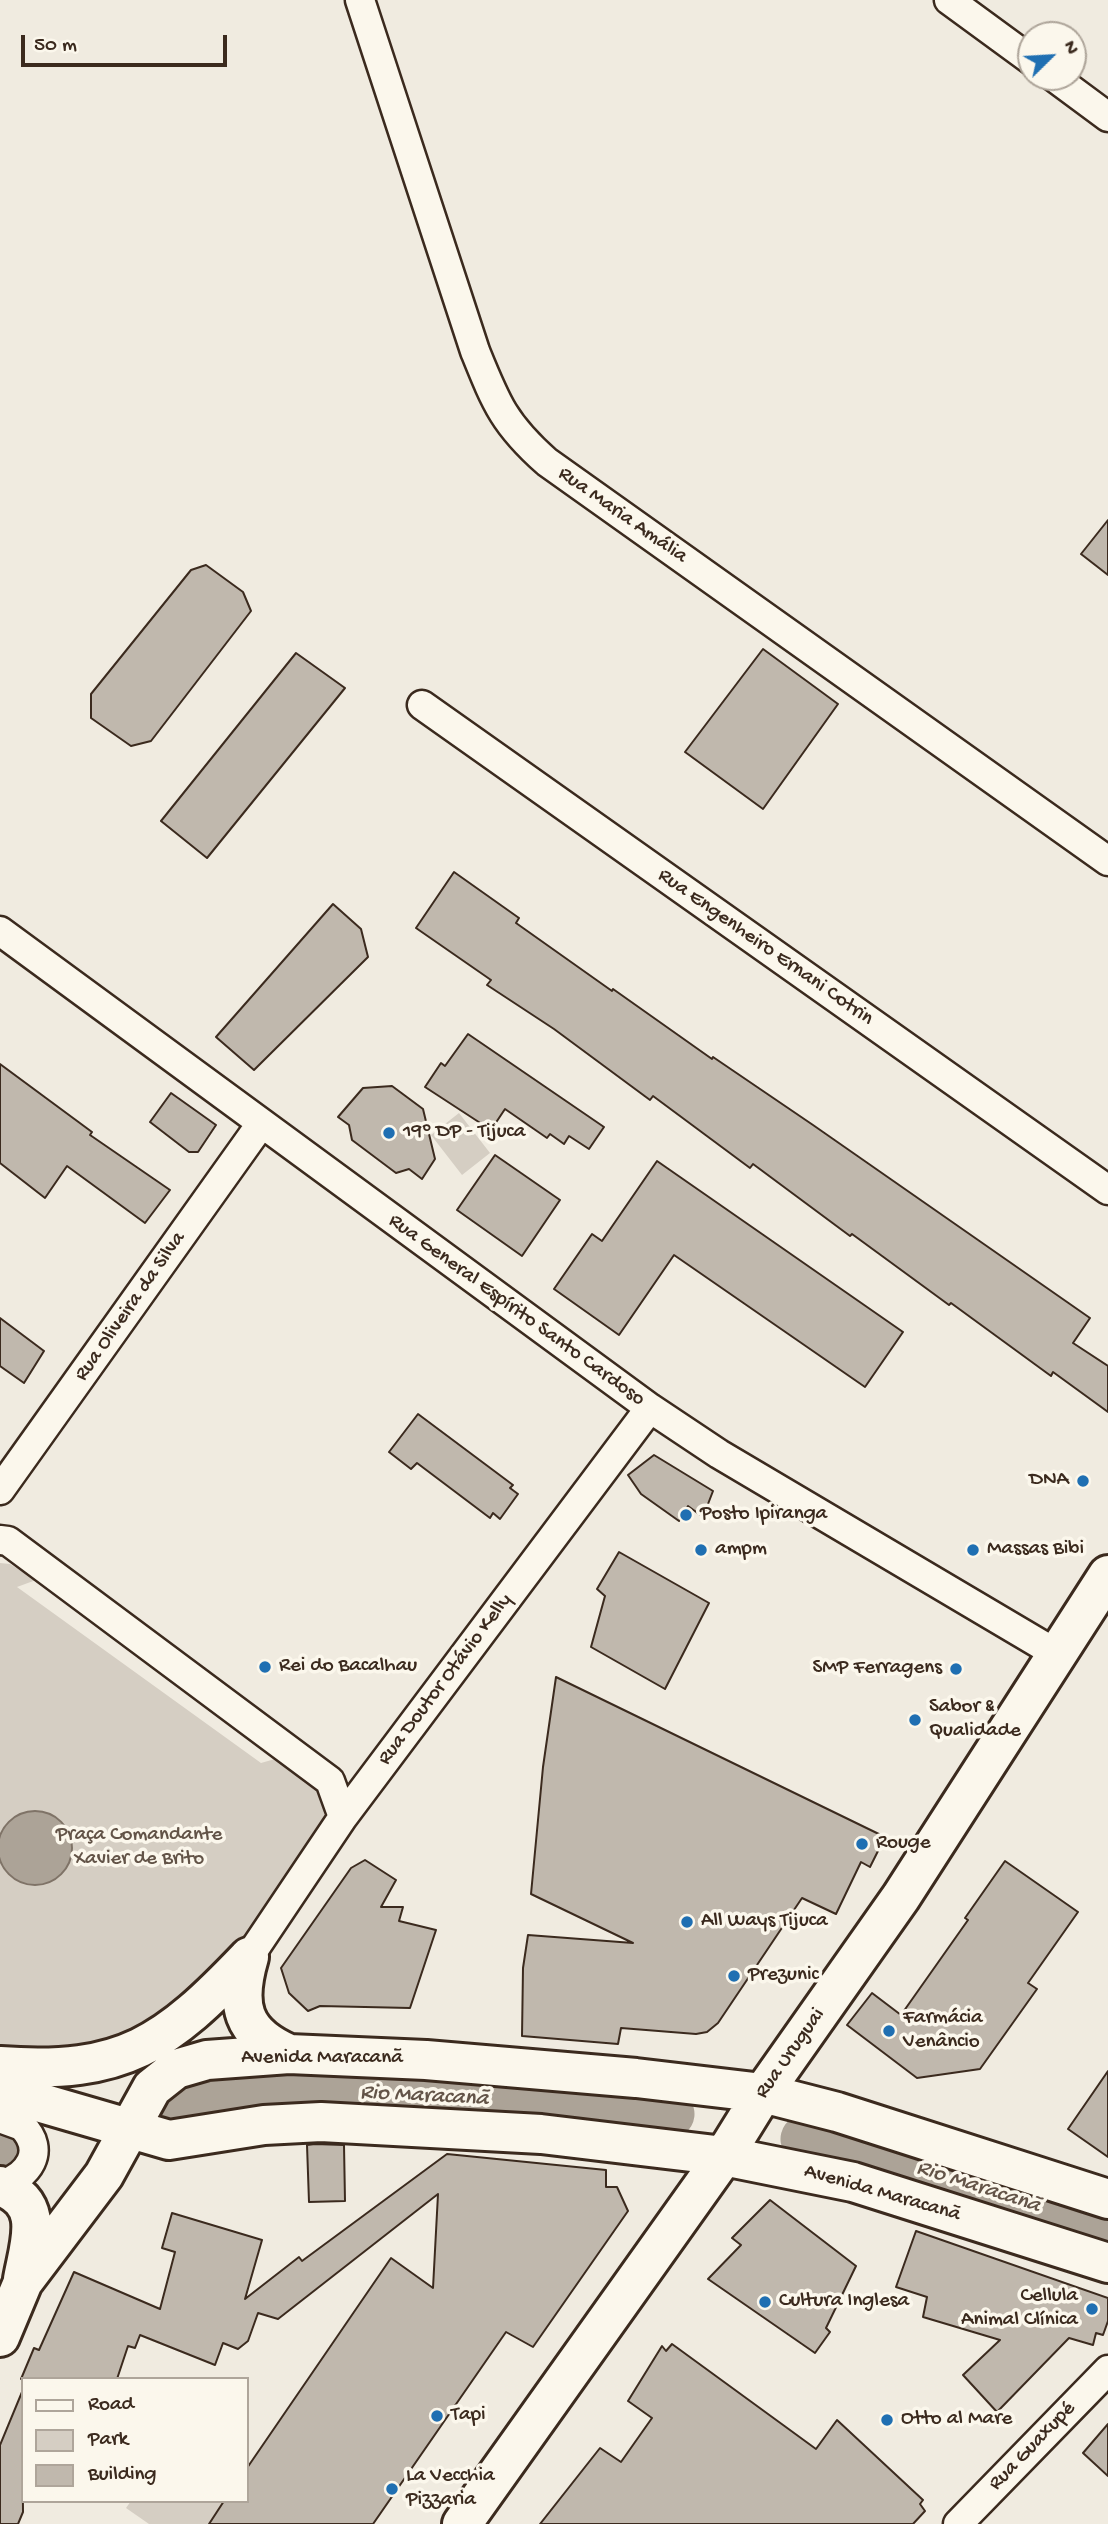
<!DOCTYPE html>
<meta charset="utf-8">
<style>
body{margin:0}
#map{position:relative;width:1108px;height:2524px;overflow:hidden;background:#f0ebe0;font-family:"Gochi Hand",sans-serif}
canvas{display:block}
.legend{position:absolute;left:21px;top:2377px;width:228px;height:126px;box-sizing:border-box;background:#fbf7ec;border:2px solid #aea59a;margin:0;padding:9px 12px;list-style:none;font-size:21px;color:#3b2a1e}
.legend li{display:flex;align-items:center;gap:14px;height:35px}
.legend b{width:35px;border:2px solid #aea59a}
.north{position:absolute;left:1017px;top:21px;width:70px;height:70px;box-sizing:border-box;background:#fbf7ec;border:2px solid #aea59a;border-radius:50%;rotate:66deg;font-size:19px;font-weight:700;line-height:28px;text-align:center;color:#3b2a1e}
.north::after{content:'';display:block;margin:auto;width:24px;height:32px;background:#1f6fb2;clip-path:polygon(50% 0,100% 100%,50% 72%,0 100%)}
.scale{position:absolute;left:21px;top:35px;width:206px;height:32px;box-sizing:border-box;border:4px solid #3b2a1e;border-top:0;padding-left:9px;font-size:21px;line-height:24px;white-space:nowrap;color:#3b2a1e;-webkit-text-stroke:5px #fbf7ec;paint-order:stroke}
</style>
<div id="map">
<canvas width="1108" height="2524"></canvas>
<ul class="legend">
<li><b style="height:9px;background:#fbf7ec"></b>Road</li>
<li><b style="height:19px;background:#d5cec3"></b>Park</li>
<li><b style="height:19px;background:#c0b8ad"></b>Building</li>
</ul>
<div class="north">N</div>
<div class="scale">50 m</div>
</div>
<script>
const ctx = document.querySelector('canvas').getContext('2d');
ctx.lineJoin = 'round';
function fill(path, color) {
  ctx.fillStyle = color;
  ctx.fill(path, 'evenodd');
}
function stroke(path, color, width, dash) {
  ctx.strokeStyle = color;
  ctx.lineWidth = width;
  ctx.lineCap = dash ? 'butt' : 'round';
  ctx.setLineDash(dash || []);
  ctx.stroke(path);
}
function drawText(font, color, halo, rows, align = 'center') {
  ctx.font = font + ' "Gochi Hand",sans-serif';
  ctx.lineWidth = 7;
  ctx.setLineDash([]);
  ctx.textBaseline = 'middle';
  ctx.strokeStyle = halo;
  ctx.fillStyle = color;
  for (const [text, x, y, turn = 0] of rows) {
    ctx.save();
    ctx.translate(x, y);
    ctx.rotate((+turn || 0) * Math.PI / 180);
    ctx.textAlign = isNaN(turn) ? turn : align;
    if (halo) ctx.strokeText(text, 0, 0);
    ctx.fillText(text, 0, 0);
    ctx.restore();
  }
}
const green = new Path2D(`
 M459,1113l31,40 -28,22 -31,-40z
 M0,1563l10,1 26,16 -19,7 244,176 21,-6 26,21 15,19 2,26 -17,33 -86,114 -41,37 -99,50 -82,-6z
 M131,2501h93l-15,23h-60l-23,-16z`);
const water = new Path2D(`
 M-2 1848a37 37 0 1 1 74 0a37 37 0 1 1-74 0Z`);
const river = new Path2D(`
 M179,2105l63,-11 66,-2 281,12 81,10
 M805,2139l105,27 198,65
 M0,2151l11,-4`);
const building = new Path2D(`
 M1108,520v55l-27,-21z
 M206,565l37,27 8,19 -100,130 -20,5 -40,-28v-24l100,-124z
 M763,649l75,55 -75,105 -78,-57z
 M296,653l49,35 -138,170 -46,-37z
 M454,872l65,46 -3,5 96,68 1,-2 99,70 1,-2 100,68 277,193 -17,25 35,23v46l-55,-40 -2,4 -100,-73 -2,2 -97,-71 -2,2 -97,-72 -3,4 -97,-72 -3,4 -96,-71 -67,-44 4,-5 -75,-52z
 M333,904l28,25 7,28 -114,113 -38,-33z
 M468,1034l136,93 -15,22 -20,-13 -5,8 -14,-10 -3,4 -42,-29 -14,21 -66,-43 16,-24 4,3z
 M0,1064l92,68 -2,3 80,55 -25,33 -78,-57 -22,32 -45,-35z
 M392,1086l31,23 12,50 -13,20 -13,-10 -13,4 -44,-33 -3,-15 -11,-8 25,-29z
 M171,1093l45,32 -18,27h-9l-39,-30z
 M495,1155l65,45 -38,56 -65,-46z
 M657,1161l246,171 -38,55 -191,-132 -55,80 -65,-46 38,-55 10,7z
 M0,1318l44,33 -20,32 -24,-17z
 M418,1414l95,71 -3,3 8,6 -18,25 -7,-6 -3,5 -73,-55 -6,6 -22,-17z
 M654,1455l59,36 -10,26 -15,-11 -9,15 -38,-27 -13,-19z
 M619,1552l90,51 -44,86 -74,-42 14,-51 -8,-7z
 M556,1677l329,160 -15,30 -9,-5 -25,52 -34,-16 -84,125 -11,9 -11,2 -75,-6 -3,16 -96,-8 1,-68 5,-33 105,8 -102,-49 12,-127z
 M365,1860l31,20 -15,27h22l-4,14 37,9 -26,78 -90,-2 -12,5 -19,-18 -8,-25 70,-100z
 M1005,1861l73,51 -50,71 9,6 -57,80 -63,9 -70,-53 25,-32 29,22 67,-95 -3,-2z
 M1108,2071v86l-40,-28z
 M315,2144l29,1 1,56 -36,1 -2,-57z
 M447,2154l159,16v17h11l11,24 -95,136 -27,-15 -133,192h-164l15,-23h23v-33l144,-210 42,30 5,-94 -160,125 -20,-6 -10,28 -10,8 -15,-6 -8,22 -75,-30 -5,13 -7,-2 -11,33h-96l13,-31 5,2 35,-78 86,37 15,-57 -13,-4 10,-35 90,27 -17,59 54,-42 3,4z
 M770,2200l86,66 -30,62 4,4 -15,21 -107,-74 33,-34 -9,-7z
 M916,2231l192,67v23l-5,14 -7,-2 -3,12 -24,-7 -72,74 -34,-37 37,-35 -77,-23 4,-20 -31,-10z
 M672,2344l144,105 21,-29 86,80 -3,4 5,7 -12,13h-373l60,-76 21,14 31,-44 -24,-17 34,-55 4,5z
 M22,2392l1,120 -5,12h-18v-79z
 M1108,2424v52l-25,-23z`);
const street = new Path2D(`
 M360,0l115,351c21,52 29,73 72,111l561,399
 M949,0l82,60
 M1054,77l54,40
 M422,705l686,485
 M0,931l650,477 69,46 338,200
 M0,1490l261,-366
 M0,1540l8,1 322,240 13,36
 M249,1957l94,-140 307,-409
 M0,2118l22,8c25,25 6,51 -22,59
 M958,2524l150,-154`);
const secondary = new Path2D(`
 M249,1957c-14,48 -8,76 40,97
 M0,2066c124,9 166,-22 249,-109
 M0,2091l169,49 95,-15 57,-3 220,12 183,22 129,26 255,81
 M0,2186c46,17 30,55 23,93
 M0,2337l23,-55 81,-107 48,-87 24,-19 31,-9 82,-6 137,6 210,18 127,15 74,19 271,87
 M462,2524l262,-368 39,-63 138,-196 207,-322`);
const markers = [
 [389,1133,7,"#1f6fb2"],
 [1083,1481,7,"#1f6fb2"],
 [686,1515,7,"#1f6fb2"],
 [701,1550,7,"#1f6fb2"],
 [973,1550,7,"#1f6fb2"],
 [265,1667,7,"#1f6fb2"],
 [956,1669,7,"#1f6fb2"],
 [915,1720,7,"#1f6fb2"],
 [862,1844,7,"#1f6fb2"],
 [687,1922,7,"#1f6fb2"],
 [734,1976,7,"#1f6fb2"],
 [889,2031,7,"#1f6fb2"],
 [765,2302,7,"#1f6fb2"],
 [1092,2309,7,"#1f6fb2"],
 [437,2416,7,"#1f6fb2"],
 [887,2420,7,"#1f6fb2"],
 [392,2489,7,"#1f6fb2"]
];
const streetNames = [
 ["Rua Maria Amália",622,516,35],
 ["Rua Engenheiro Ernani Cotrin",765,948,35],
 ["Rua Oliveira da Silva",131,1307,-55],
 ["Rua General Espírito Santo Cardoso",516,1311,36],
 ["Rua Doutor Otávio Kelly",446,1680,-53],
 ["Rua Uruguai",791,2054,-55],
 ["Avenida Maracanã",322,2059],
 ["Avenida Maracanã",882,2194,16],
 ["Rua Guaxupé",1033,2447,-46]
];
const poiNames = [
 ["19º DP - Tijuca",403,1133],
 ["DNA",1069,1481,"right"],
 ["Posto Ipiranga",700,1515],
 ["ampm",715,1550],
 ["Massas Bibi",987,1550],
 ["Rei do Bacalhau",279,1667],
 ["SMP Ferragens",942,1669,"right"],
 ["Sabor &",929,1708],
 ["Qualidade",929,1732],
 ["Rouge",876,1844],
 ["All Ways Tijuca",701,1922],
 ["Prezunic",748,1976],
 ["Farmácia",903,2019],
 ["Venâncio",903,2043],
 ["Cellula",1078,2297,"right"],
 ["Animal Clínica",1078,2321,"right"],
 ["Cultura Inglesa",779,2302],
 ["Tapi",451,2416],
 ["Otto al Mare",901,2420],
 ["La Vecchia",406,2477],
 ["Pizzaria",406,2501]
];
const parkNames = [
 ["Praça Comandante",139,1836],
 ["Xavier de Brito",139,1860]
];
const waterNames = [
 ["Rio Maracanã",424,2097,3],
 ["Rio Maracanã",978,2188,18]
];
fill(green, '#d5cec3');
fill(water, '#aca397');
stroke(water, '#7f7367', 2);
stroke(river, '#aca397', 49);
fill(building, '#c0b8ad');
stroke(building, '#3b2a1e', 2);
stroke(street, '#3b2a1e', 33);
stroke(secondary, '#3b2a1e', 44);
stroke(street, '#fbf7ec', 28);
stroke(secondary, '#fbf7ec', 38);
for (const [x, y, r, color] of markers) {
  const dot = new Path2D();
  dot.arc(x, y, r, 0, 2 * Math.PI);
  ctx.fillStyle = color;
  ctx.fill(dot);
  stroke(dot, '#fbf7ec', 2.5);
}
drawText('21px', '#3b2a1e', '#fbf7ec', streetNames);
drawText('21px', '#3b2a1e', '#fbf7ec', poiNames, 'left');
drawText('21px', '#625347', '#fbf7ec', parkNames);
drawText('italic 23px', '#635448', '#fbf7ec', waterNames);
</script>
